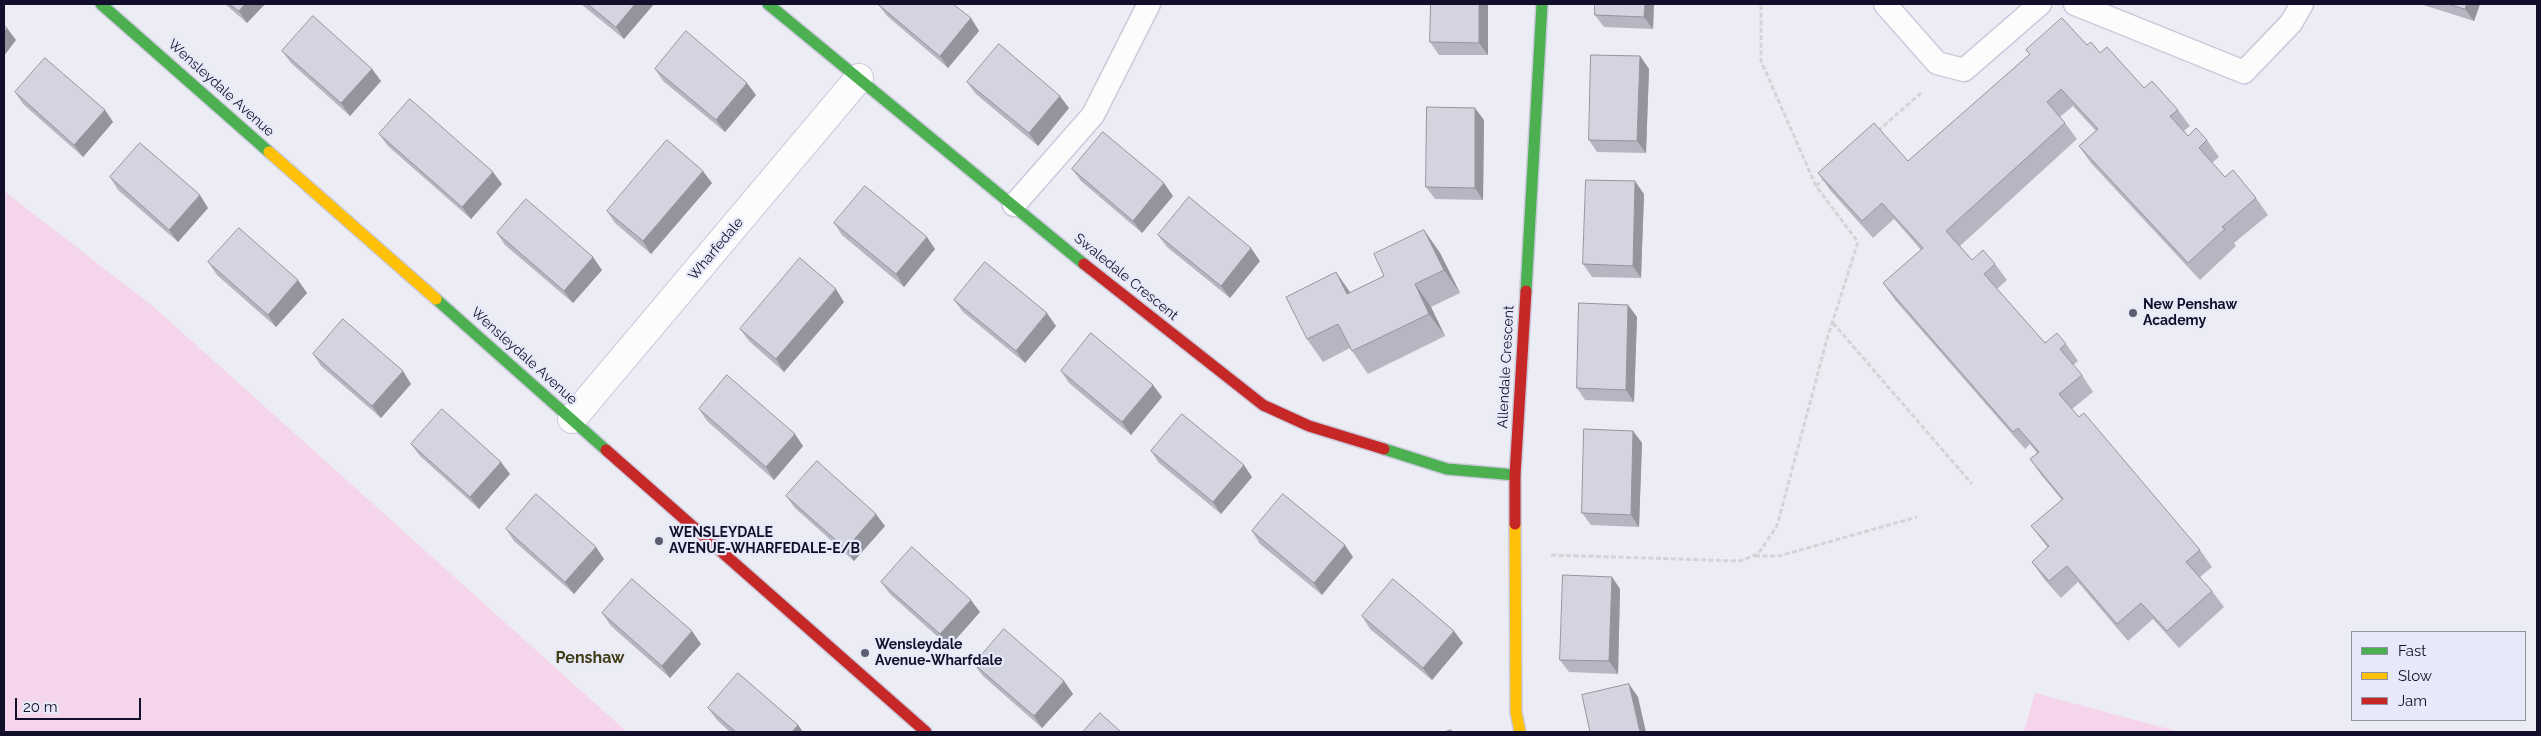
<!DOCTYPE html>
<style>
body{margin:0}
#map{position:relative;width:2541px;height:736px;overflow:hidden;background:#ececf4;font-family:Raleway,sans-serif}
canvas{display:block}
.frame{position:absolute;inset:0;border:5px solid #110f29;pointer-events:none}
.legend{position:absolute;left:2351px;top:631px;width:175px;height:90px;box-sizing:border-box;background:#e8e9f8;border:1px solid #9292a5;margin:0;padding:6px 9px;list-style:none;font-size:15px;color:#110f29}
.legend li{display:flex;align-items:center;gap:10px;height:25px}
.legend b{width:25px;border:1px solid #9292a5}
.scale{position:absolute;left:15px;top:698px;width:126px;height:22px;box-sizing:border-box;border:2px solid #110f29;border-top:0;padding-left:6px;font-size:15px;line-height:18px;white-space:nowrap;color:#110f29;-webkit-text-stroke:4px #e8e9f8;paint-order:stroke}
</style>
<div id="map">
<canvas width="2541" height="736"></canvas>
<div class="frame"></div>
<ul class="legend">
<li><b style="height:6px;background:#4caf50"></b>Fast</li>
<li><b style="height:6px;background:#ffc107"></b>Slow</li>
<li><b style="height:6px;background:#c62828"></b>Jam</li>
</ul>
<div class="scale">20 m</div>
</div>
<script>
const ctx = document.querySelector('canvas').getContext('2d');
ctx.lineJoin = 'round';
function fill(path, color) {
  ctx.fillStyle = color;
  ctx.fill(path, 'evenodd');
}
function stroke(path, color, width, dash) {
  ctx.strokeStyle = color;
  ctx.lineWidth = width;
  ctx.lineCap = dash ? 'butt' : 'round';
  ctx.setLineDash(dash || []);
  ctx.stroke(path);
}
function drawText(font, color, halo, rows, align = 'center') {
  ctx.font = font + ' Raleway,sans-serif';
  ctx.lineWidth = 4.5;
  ctx.setLineDash([]);
  ctx.textBaseline = 'middle';
  ctx.strokeStyle = halo;
  ctx.fillStyle = color;
  for (const [text, x, y, turn = 0] of rows) {
    ctx.save();
    ctx.translate(x, y);
    ctx.rotate((+turn || 0) * Math.PI / 180);
    ctx.textAlign = isNaN(turn) ? turn : align;
    if (halo) ctx.strokeText(text, 0, 0);
    ctx.fillText(text, 0, 0);
    ctx.restore();
  }
}
const green = new Path2D(`
 M4,191l151,117 472,424h-623z
 M2035,693l145,39h-156z`);
const path = new Path2D(`
 M1878,131l44,-39
 M1816,186l9,-8
 M1833,323l139,161
 M1551,555l189,6 18,-7 19,-28 50,-187 31,-97 -42,-56 -55,-125v-57
 M1755,556h24l138,-39`);
const lane = new Path2D(`
 M1885,4l52,59 27,7 76,-66
 M2075,4l169,68 47,-49 11,-19
 M1014,205l79,-90 56,-111`);
const street = new Path2D(`
 M572,419l287,-341`);
const fast = new Path2D(`
 M101,4l168,148
 M768,4l316,260
 M1526,291l16,-287
 M436,299l170,151
 M1384,449l63,20 68,6`);
const slow = new Path2D(`
 M269,152l167,147
 M1515,524l1,188 4,20`);
const jam = new Path2D(`
 M1084,264l179,141 46,21 75,23
 M606,450l320,282
 M1515,524v-49l11,-184`);
const wall = new Path2D(`
 M225,4h40l-18,19z
 M581,4h73l-30,35z
 M878,4l93,14 8,13 -31,37 -61,-52z
 M1488,4v51h-49l-9,-13z
 M1654,4l-1,25 -49,-2 -9,-12z
 M2420,4h60l-6,17z
 M2087,45l13,8 44,35 34,22 12,16 -6,5 4,5 19,4 12,17 -7,6 13,14 31,21 12,17 -34,28 2,3 -36,34 -109,-117 -12,-17 17,-15 -23,-25 -13,11 5,6 12,16 -117,107 12,14 23,4 12,16 -10,9 48,54 21,1 12,17 -5,4 9,10 11,17 -21,17 128,141 12,17 -12,10 12,14 12,16 -45,41 -26,-29 -25,22 -50,-59 -17,16 -17,-19 -12,-17 16,-14 -17,-22 31,-26 -20,-24 -12,-17 7,-6 -7,-9 -5,5 -130,-149 -12,-17 38,-33 -27,-31 -21,19 -43,-48 -12,-17 90,-12 122,-106 -4,-5z
 M282,51l90,18 9,12 -31,35 -59,-53z
 M1640,56l9,13 -3,84 -49,-1 -8,-12z
 M655,69l101,26 -31,37 -62,-51z
 M967,82l102,26 -31,38 -62,-52z
 M15,92l90,18 8,12 -30,35 -60,-53z
 M1484,120l-1,80 -48,-1 -9,-12z
 M379,134l123,50 -31,35 -83,-73z
 M1072,169l101,27 -31,37 -61,-52z
 M110,177l98,31 -30,34 -60,-52z
 M712,183l-61,71 -36,-31 -8,-12z
 M1644,194l-3,84 -49,-1 -9,-13z
 M834,223l101,26 -31,38 -62,-52z
 M1424,230l16,23 20,40 -29,14 14,29 -77,38 -18,-26 -27,14 -16,-23 43,-46 34,-17z
 M497,233l105,37 -29,33 -68,-58z
 M1158,235l102,26 -30,37 -63,-51z
 M208,262l99,31 -31,34 -59,-52z
 M954,300l102,26 -31,37 -62,-51z
 M844,302l-60,70 -35,-31 -9,-12z
 M1628,305l9,12 -3,85 -49,-2 -8,-12z
 M313,354l98,30 -30,34 -60,-52z
 M1061,371l92,14 9,12 -31,38 -62,-52z
 M699,409l104,37 -29,34 -67,-59z
 M1633,431l9,12 -3,84 -48,-2 -9,-12z
 M411,444l99,30 -31,35 -59,-53z
 M1151,451l101,26 -31,37 -62,-51z
 M786,496l99,30 -31,35 -59,-53z
 M506,529l98,30 -30,35 -60,-53z
 M1252,531l101,26 -31,38 -62,-51z
 M1612,577l8,12 -2,85 -49,-2 -9,-12z
 M881,582l99,30 -31,35 -59,-53z
 M602,613l99,31 -31,34 -59,-52z
 M1362,616l101,27 -31,37 -62,-51z
 M974,664l90,17 9,13 -31,34 -59,-52z
 M708,708l90,17 5,7h-73l-13,-12z`);
const shadedWall = new Path2D(`
 M245,4h20l-18,19 -8,-12z
 M635,4h19l-30,35 -8,-12z
 M1479,4h9v51l-9,-12z
 M1645,4h9l-1,25 -9,-12z
 M2467,4h13l-6,17 -9,-12z
 M971,18l8,13 -31,37 -8,-12z
 M7,28l9,12 -12,16v-24z
 M1640,56l9,13 -3,84 -9,-12z
 M372,69l9,12 -31,35 -9,-13z
 M747,83l9,12 -31,37 -9,-12z
 M1060,96l9,12 -31,38 -9,-13z
 M1475,108l9,12 -1,80 -8,-12z
 M105,110l8,12 -30,35 -9,-12z
 M703,171l9,12 -61,71 -8,-13z
 M493,172l9,12 -31,35 -9,-12z
 M1635,181l9,13 -3,84 -8,-12z
 M1164,183l9,13 -31,37 -9,-12z
 M200,195l8,13 -30,34 -9,-12z
 M1424,230l16,23 20,40 -16,-23z
 M927,237l8,12 -31,38 -8,-13z
 M1251,248l9,13 -30,37 -9,-12z
 M593,257l9,13 -29,33 -9,-12z
 M1336,272l16,23 -5,-1z
 M298,280l9,13 -31,34 -8,-12z
 M1415,284l16,23 14,29 -16,-22z
 M836,289l8,13 -60,70 -8,-13z
 M1628,305l9,12 -3,85 -8,-12z
 M1047,313l9,13 -31,37 -9,-12z
 M403,371l8,13 -30,34 -9,-12z
 M1153,385l9,12 -31,38 -9,-13z
 M1633,431l9,12 -3,84 -8,-12z
 M795,434l8,12 -29,34 -8,-13z
 M501,462l9,12 -31,35 -9,-12z
 M1244,465l8,12 -31,37 -8,-12z
 M876,514l9,12 -31,35 -8,-12z
 M1345,545l8,12 -31,38 -8,-12z
 M596,547l8,12 -30,35 -9,-12z
 M1612,577l8,12 -2,85 -9,-13z
 M971,600l9,12 -31,35 -9,-13z
 M692,631l9,13 -31,34 -8,-12z
 M1454,631l9,12 -31,37 -9,-12z
 M1064,681l9,13 -31,34 -8,-12z
 M1629,684l9,13 8,35h-6z
 M798,725l5,7h-11z`);
const building = new Path2D(`
 M230,4h15l-6,7z
 M588,4h47l-19,23z
 M878,4h75l18,14 -31,38z
 M1431,4h48v39l-49,-1z
 M1595,4h50l-1,13 -49,-2z
 M2449,4h18l-2,5z
 M313,16l59,53 -31,34 -59,-52z
 M2062,18l25,27 4,-3 9,11 7,-6 37,41 8,-7 26,29 -8,6 18,20 8,-8 11,12 -8,8 26,29 8,-7 23,28 -34,29 3,2 -37,34 -109,-117 19,-17 -37,-40 -14,13 18,21 -119,108 26,29 11,-10 12,14 -11,10 61,69 12,-10 9,11 -6,5 22,26 -23,19 20,23 5,-4 116,137 -14,12 26,29 -45,40 -26,-28 -24,21 -50,-58 -18,15 -17,-19 17,-16 -18,-20 32,-27 -33,-40 9,-7 -21,-24 -5,4 -130,-149 40,-35 -41,-45 -20,18 -44,-48 56,-50 34,38 122,-107 -4,-4z
 M4,25l3,3 -3,4z
 M686,31l61,52 -31,37 -61,-51z
 M999,44l61,52 -31,37 -62,-51z
 M1591,55l49,1 -3,85 -48,-1z
 M45,58l60,52 -31,35 -59,-53z
 M410,99l83,73 -31,35 -83,-73z
 M1427,107l48,1v80l-49,-1z
 M1103,132l61,51 -31,38 -61,-52z
 M667,140l36,31 -60,70 -36,-30z
 M140,143l60,52 -31,35 -59,-53z
 M1586,180l49,1 -2,85 -50,-2z
 M865,186l62,51 -31,37 -62,-51z
 M1189,197l62,51 -30,38 -63,-51z
 M526,199l67,58 -29,34 -67,-58z
 M239,228l59,52 -30,35 -60,-53z
 M1424,230l20,40 -29,14 14,30 -77,37 -14,-27 -31,15 -21,-42 50,-25 11,22 37,-18 -10,-22z
 M800,258l36,31 -60,70 -36,-30z
 M985,262l62,51 -31,38 -62,-51z
 M1579,303l49,2 -2,85 -49,-2z
 M343,319l60,52 -31,35 -59,-52z
 M1091,333l62,52 -31,37 -61,-51z
 M727,375l68,59 -29,33 -67,-58z
 M442,409l59,53 -31,35 -59,-53z
 M1182,414l62,51 -31,37 -62,-51z
 M1584,429l49,2 -2,84 -49,-2z
 M817,461l59,53 -30,35 -60,-53z
 M536,494l60,53 -31,35 -59,-53z
 M1283,494l62,51 -31,38 -62,-52z
 M912,547l59,53 -31,34 -59,-52z
 M1563,575l49,2 -3,84 -49,-1z
 M632,579l60,52 -30,35 -60,-53z
 M1393,579l61,52 -31,37 -61,-52z
 M1004,629l60,52 -30,35 -60,-52z
 M738,673l60,52 -6,7h-56l-28,-24z
 M1629,684l11,48h-50l-8,-37z
 M1100,713l21,19h-38z
 M1451,730l1,2h-7z`);
const markers = [
 [2133,313,5,"#5e5c70"],
 [659,541,5,"#5e5c70"],
 [865,653,5,"#5e5c70"]
];
const streetNames = [
 ["Wensleydale Avenue",221,88,42],
 ["Wharfedale",716,249,-50],
 ["Swaledale Crescent",1126,277,39],
 ["Wensleydale Avenue",524,356,42],
 ["Allendale Crescent",1506,367,-87]
];
const poiNames = [
 ["New Penshaw",2143,305],
 ["Academy",2143,321],
 ["WENSLEYDALE",669,533],
 ["AVENUE-WHARFEDALE-E/B",669,549],
 ["Wensleydale",875,645],
 ["Avenue-Wharfdale",875,661]
];
const quarterNames = [
 ["Penshaw",590,658]
];
fill(green, '#f5d5eb');
stroke(lane, '#cacadc', 25);
stroke(street, '#cacadc', 30);
stroke(fast, '#cacadc', 14);
stroke(slow, '#cacadc', 14);
stroke(jam, '#cacadc', 14);
stroke(path, '#d4d4d7', 3, [5, 2.5]);
stroke(lane, '#fcfcfd', 22);
stroke(street, '#fcfcfd', 28);
stroke(fast, '#4caf50', 11);
stroke(slow, '#ffc107', 11);
stroke(jam, '#c62828', 11);
fill(wall, '#b5b6c1');
fill(shadedWall, '#94949d');
fill(building, '#d3d4e0');
stroke(building, '#94949d', 1);
for (const [x, y, r, color] of markers) {
  const dot = new Path2D();
  dot.arc(x, y, r, 0, 2 * Math.PI);
  ctx.fillStyle = color;
  ctx.fill(dot);
  stroke(dot, '#e8e9f8', 2);
}
drawText('14px', '#110f29', '#e8e9f8', streetNames);
drawText('bold 14px', '#110f29', '#e8e9f8', poiNames, 'left');
drawText('bold 16px', '#403c13', '#e8e9f8', quarterNames);
</script>
